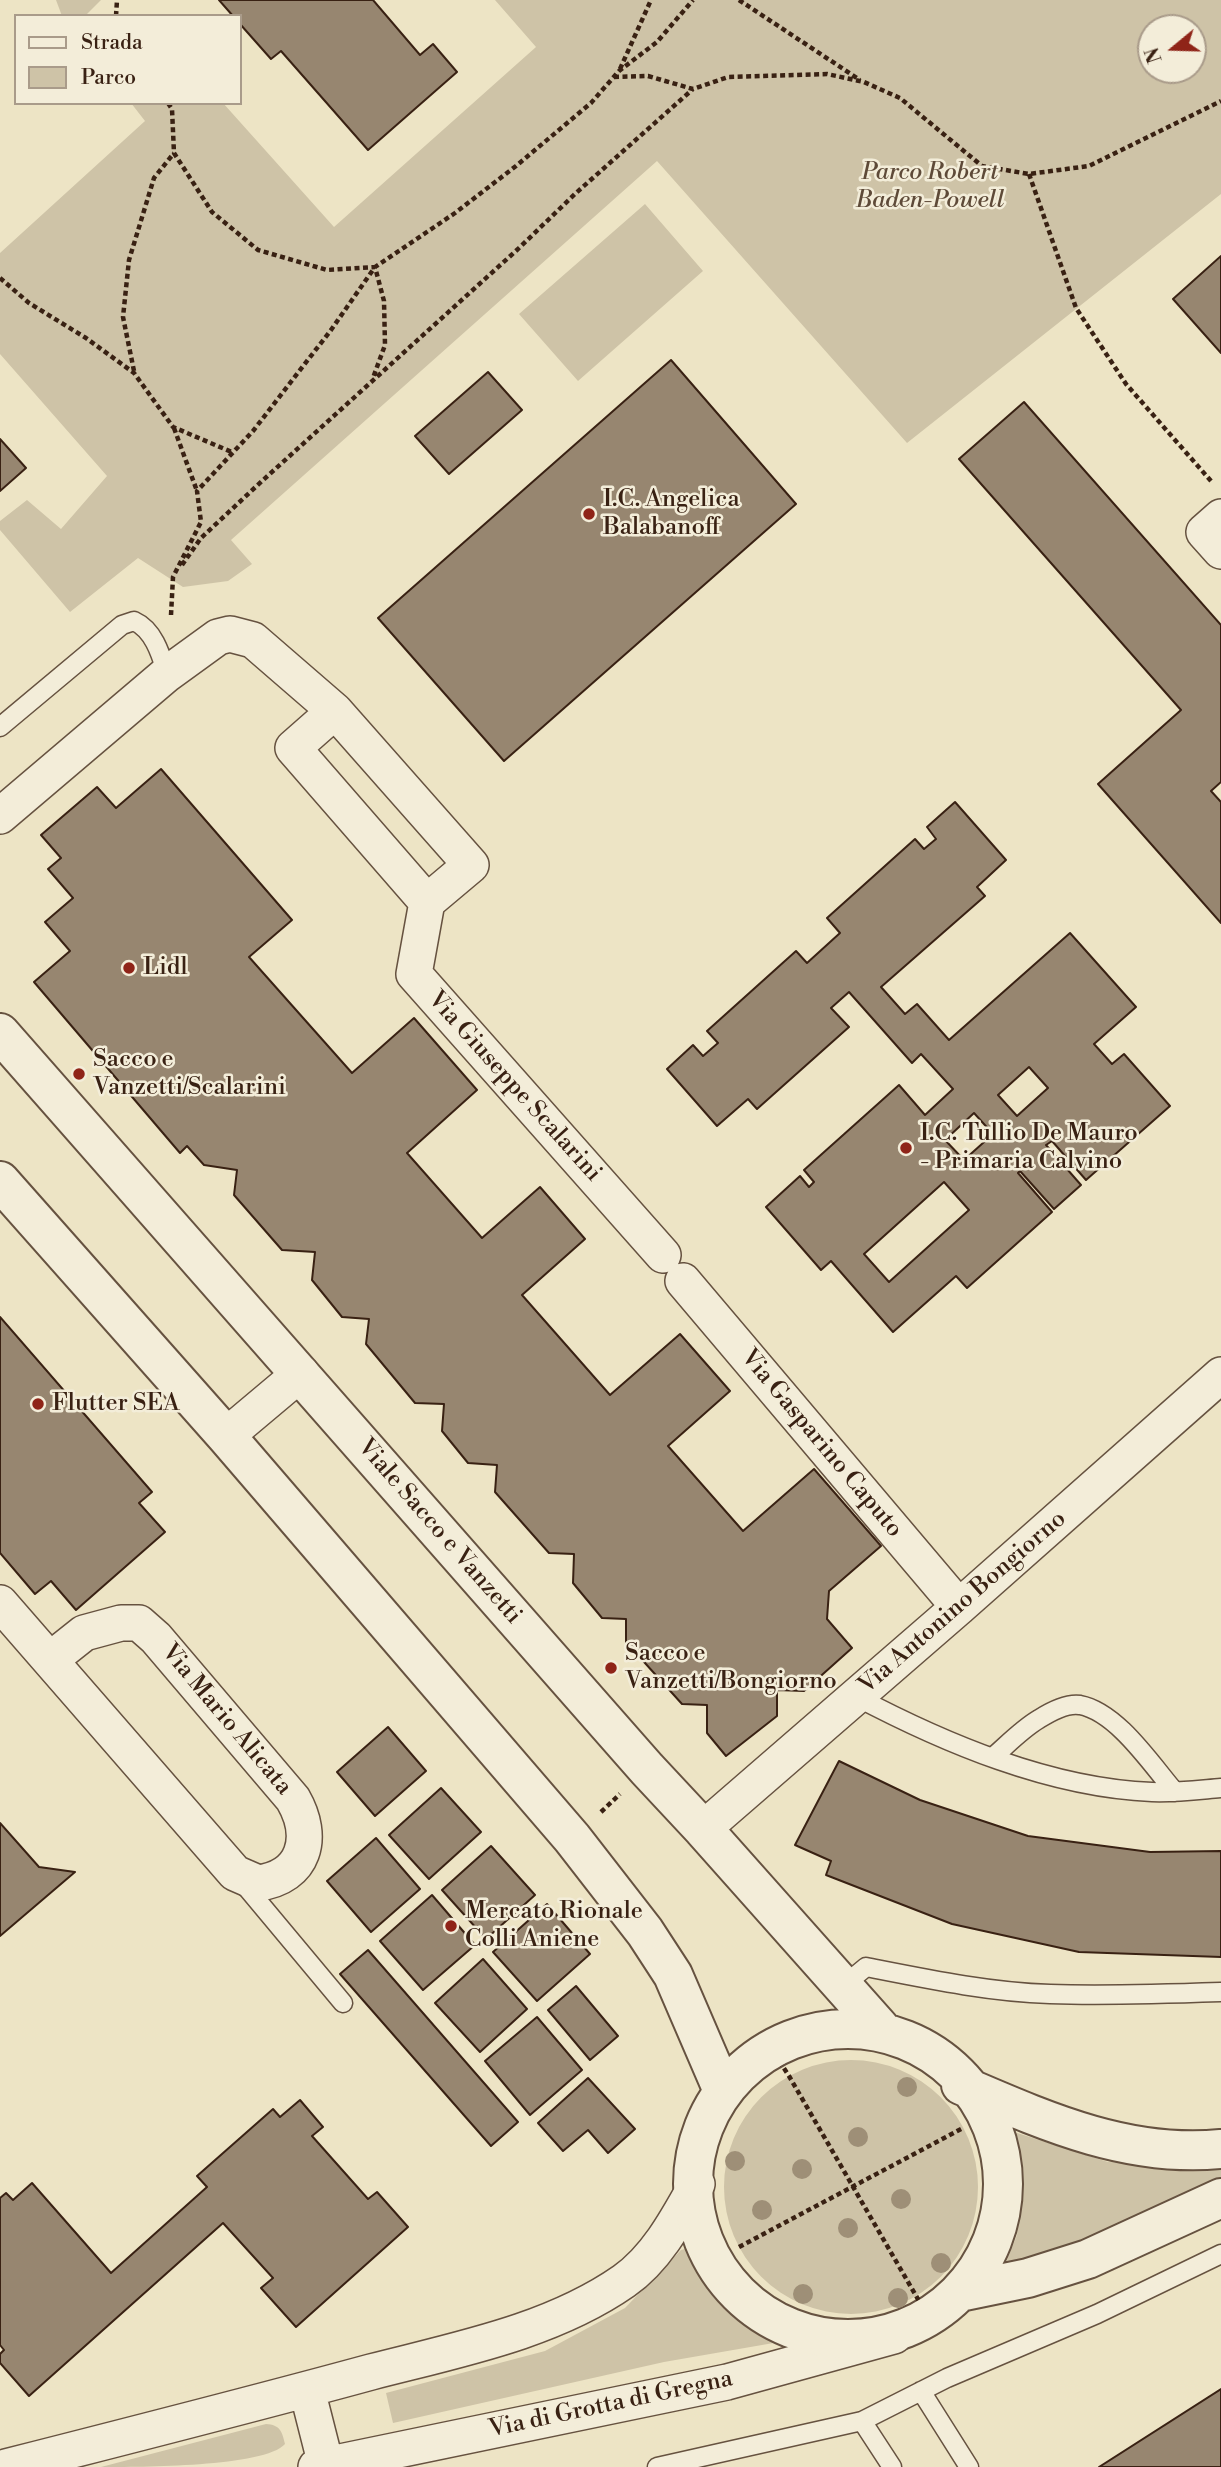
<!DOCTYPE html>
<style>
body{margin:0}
#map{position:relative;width:1221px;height:2467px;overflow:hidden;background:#ede4c5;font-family:"Libre Bodoni",serif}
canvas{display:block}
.legend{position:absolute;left:14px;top:14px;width:228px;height:91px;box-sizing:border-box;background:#f3edd9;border:2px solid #a99b8a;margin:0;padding:9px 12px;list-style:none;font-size:21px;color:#392113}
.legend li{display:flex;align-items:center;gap:14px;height:35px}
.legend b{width:35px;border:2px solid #a99b8a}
.north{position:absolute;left:1137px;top:14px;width:70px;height:70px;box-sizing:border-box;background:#f3edd9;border:2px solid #a99b8a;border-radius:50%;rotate:251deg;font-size:19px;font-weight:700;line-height:28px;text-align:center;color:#392113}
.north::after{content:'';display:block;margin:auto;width:24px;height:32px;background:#8f2418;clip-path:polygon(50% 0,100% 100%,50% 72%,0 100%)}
</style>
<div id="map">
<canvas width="1221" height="2467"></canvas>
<ul class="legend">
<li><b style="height:9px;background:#f3edd9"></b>Strada</li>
<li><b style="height:19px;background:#cec3a7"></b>Parco</li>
</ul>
<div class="north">N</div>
</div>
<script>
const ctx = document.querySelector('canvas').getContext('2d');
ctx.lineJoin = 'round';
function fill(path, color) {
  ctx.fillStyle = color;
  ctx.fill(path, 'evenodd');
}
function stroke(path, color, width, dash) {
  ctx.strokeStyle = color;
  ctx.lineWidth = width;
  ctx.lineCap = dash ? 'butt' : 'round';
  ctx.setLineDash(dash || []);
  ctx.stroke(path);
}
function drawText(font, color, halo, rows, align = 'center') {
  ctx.font = font + ' "Libre Bodoni",serif';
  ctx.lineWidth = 5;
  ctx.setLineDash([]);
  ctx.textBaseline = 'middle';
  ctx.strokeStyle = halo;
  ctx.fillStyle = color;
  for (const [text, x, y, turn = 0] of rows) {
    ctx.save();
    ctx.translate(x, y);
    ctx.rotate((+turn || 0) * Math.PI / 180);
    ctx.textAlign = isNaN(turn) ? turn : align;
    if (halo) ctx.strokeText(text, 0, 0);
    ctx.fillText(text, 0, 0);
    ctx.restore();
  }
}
const green = new Path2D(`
 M56,0h45l-16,16h-23z
 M495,0h726v194l-314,249 -250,-282 -426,379 21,24 -24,17 -45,6 -45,-29 -68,54 -70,-82v-9l27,-21 34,29 46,-53 -107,-122v-101l145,-132 -14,-18h92l111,124 202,-180zM1151,28h42v42h-42z
 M645,204l58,67 -125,110 -59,-67z
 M724 2187a127 127 0 1 1 254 0a127 127 0 1 1-254 0Z
 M1011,2131l97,31 113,4v18l-220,91 16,-40 6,-45z
 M689,2248c6,9 11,20 18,29 20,27 49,45 78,64l-121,21 -271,61 -7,-30 159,-42 80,-43 56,-58z
 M266,2424c14,1 16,7 19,20 -20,23 -146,23 -184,23z`);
const building = new Path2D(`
 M219,0h154l47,55 13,-11 24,28 -89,78 -87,-99 -10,8 -31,-35v-8h-7z
 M1221,256v97l-48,-54z
 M671,360l125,144 -292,257 -126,-143z
 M488,372l34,38 -73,64 -34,-38z
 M1024,402l197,223v157l-10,9 10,11v121l-123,-139 83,-74 -222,-251z
 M0,439l26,29 -26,23z
 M161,769l131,151 -43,37 103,116 62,-55 63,72 -70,63 75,85 58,-51 45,52 -63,56 88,100 70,-61 50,57 -62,55 75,85 71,-62 67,77 -52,45 -2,28 25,29 -48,43 -27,-1v26l-51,40 -19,-23v-28l-25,-1 -56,-62v-23l-24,-1 -29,-35 1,-29 -25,-1 -54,-61 2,-27 -29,-2 -26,-32 2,-27 -29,-1 -49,-59 3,-25 -27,-2 -30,-37 3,-28 -33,-2 -48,-55 3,-25 -33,-5 -17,-19 -7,7 -146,-171 36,-31 -25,-29 28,-24 -25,-29 13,-11 -20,-23 56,-48 19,21z
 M955,802l51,58 -29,27 8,9 -104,91 24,27 12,-10 32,36 121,-107 66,74 -42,37 18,20 12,-10 46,52 -84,74 -34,-39 -6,4 35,40 -27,24 -34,-38 -2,2 34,39 -85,76 -11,-12 -63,56 -62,-71 -10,9 -55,-63 34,-31 9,11 5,-5 -10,-12 95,-85 26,30 28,-26 -32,-35 -9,9 -63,-71 -18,16 18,19 -92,82 -9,-10 -31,27 -50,-57 26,-24 10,11 15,-13 -11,-12 89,-80 11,12 33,-30 -13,-15 88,-79 9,10 12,-10 -9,-12zM1029,1067l19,21 -31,28 -19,-21zM974,1113l19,21 -29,26 -19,-20zM944,1182l25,28 -80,72 -25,-28z
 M0,1317l152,175 -13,11 26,29 -89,78 -25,-29 -16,13 -35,-41z
 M388,1727l38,44 -51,45 -38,-44z
 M839,1761l81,39 108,36 122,16 71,-1v106l-142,-5 -127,-28 -126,-49 5,-14 -36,-16z
 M441,1788l40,44 -52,47 -40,-44z
 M0,1823l39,44 36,5 -75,64z
 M376,1838l44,51 -49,43 -44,-51z
 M491,1846l44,49 -49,44 -44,-49z
 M432,1895l43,50 -52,45 -43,-49z
 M547,1904l43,50 -53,47 -44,-49z
 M368,1950l150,172 -27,24 -151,-172z
 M483,1959l44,50 -47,43 -45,-49z
 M576,1986l42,50 -28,24 -42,-50z
 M537,2017l45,53 -52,45 -45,-54z
 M588,2078l47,51 -27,24 -20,-23 -25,21 -25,-28z
 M300,2100l23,27 -11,9 56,63 9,-7 31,35 -112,100 -35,-39 12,-10 -50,-55 -194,173 -29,-33v-9l4,-4 -4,-5v-147l6,-5 7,7 19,-17 79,90 96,-86 -10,-11 76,-67 7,8z
 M1221,2389v78h-122z`);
const path = new Path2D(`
 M739,0l121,80
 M116,16l1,-16
 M620,69l31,-69
 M614,77l34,-1 45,13 35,-12 99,-3 37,8 36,16 82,68 47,8 60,-8 132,-65
 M168,103l4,6 2,44 38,59 46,38 69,20 48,-3 9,34 1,44 -12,33
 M1029,174l47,134 50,76 85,97
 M0,278l29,25 57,35 48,35 39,54 61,26
 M134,371l-11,-54 6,-57 25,-82 20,-25
 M174,428l23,63
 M182,565l19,-27 61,-57 256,-232 58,-56 117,-104
 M171,615l2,-38 28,-55 -4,-31 56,-60 78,-101 44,-63 80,-54 61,-47 75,-63 28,-32 38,-29 36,-42
 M601,1812l19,-18
 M770,2047l19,29 141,244
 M739,2247l224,-119`);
const service = new Path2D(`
 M0,727l122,-102 12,-4c20,9 27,34 33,53
 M855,1696c89,47 195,92 297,96 23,1 46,-2 69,-4
 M993,1757c15,-13 29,-28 46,-38 11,-7 28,-16 41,-14 37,7 71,59 95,87
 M242,1882l101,121
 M843,1986l23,-19c61,12 123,25 184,27 57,2 114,0 171,-2
 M921,2391l48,76
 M862,2421l30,46
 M657,2467l205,-46 85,-43 150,-64 124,-60`);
const minor = new Path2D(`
 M1221,517l-17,15 17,19
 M0,816l167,-142 51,-37 12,-3 23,6 82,71
 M427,902l-134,-154 42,-37 136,154 -44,37 -13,72 249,281
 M683,1281l276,326
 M226,1436l75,-63
 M0,1603l235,270 23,10c47,-6 57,-46 35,-84l-137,-161 -17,-15h-18l-37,10 -34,27
 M703,1829l256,-222 262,-232
 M307,2390l19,75
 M6,2467c122,-31 244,-62 365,-95 85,-22 180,-40 253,-91 33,-23 54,-63 73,-97
 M316,2467l411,-85 167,-46`);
const tertiary = new Path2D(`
 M0,1033l647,736 56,60 177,199
 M0,1181l226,255 346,402 73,94 28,43 50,116
 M693 2184a155 155 0 1 1 310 0a155 155 0 1 1-310 0Z
 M961,2085c84,36 166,73 260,64
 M965,2291l63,-13 60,-19 133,-61`);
const trees = [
 [907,2087],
 [858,2137],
 [735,2161],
 [802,2169],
 [901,2199],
 [762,2210],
 [848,2228],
 [941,2263],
 [803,2294],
 [898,2298]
];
const markers = [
 [589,514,7,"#8f2418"],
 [129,968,7,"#8f2418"],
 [79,1074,7,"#8f2418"],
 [906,1148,7,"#8f2418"],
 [38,1404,7,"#8f2418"],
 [611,1668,7,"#8f2418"],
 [451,1926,7,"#8f2418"]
];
const parkNames = [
 ["Parco Robert",930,173],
 ["Baden-Powell",930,201]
];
const poiNames = [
 ["I.C. Angelica",603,500],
 ["Balabanoff",603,528],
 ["Lidl",143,968],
 ["Sacco e",93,1060],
 ["Vanzetti/Scalarini",93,1088],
 ["I.C. Tullio De Mauro",920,1134],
 ["- Primaria Calvino",920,1162],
 ["Flutter SEA",52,1404],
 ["Sacco e",625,1654],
 ["Vanzetti/Bongiorno",625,1682],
 ["Mercato Rionale",465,1912],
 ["Colli Aniene",465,1940]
];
const streetNames = [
 ["Via Giuseppe Scalarini",514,1087,48],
 ["Via Gasparino Caputo",821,1444,50],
 ["Viale Sacco e Vanzetti",439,1532,49],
 ["Via Antonino Bongiorno",963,1603,-41],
 ["Via Mario Alicata",226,1720,50],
 ["Via di Grotta di Gregna",611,2405,-12]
];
fill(green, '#cec3a7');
fill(building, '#978670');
stroke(building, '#392113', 2);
stroke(service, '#665240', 21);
stroke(minor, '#665240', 38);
stroke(tertiary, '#665240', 42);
stroke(path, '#392113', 4.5, [5, 3.5]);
stroke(service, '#f3edd9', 18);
stroke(minor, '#f3edd9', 35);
stroke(tertiary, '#f3edd9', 38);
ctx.fillStyle = '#9e8f77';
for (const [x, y] of trees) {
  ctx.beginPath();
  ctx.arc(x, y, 10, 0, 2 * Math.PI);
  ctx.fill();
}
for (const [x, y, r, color] of markers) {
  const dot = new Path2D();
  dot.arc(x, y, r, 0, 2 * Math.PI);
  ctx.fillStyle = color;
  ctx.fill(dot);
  stroke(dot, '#f3edd9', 2.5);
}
drawText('italic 24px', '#5e4a38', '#f3edd9', parkNames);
drawText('24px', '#392113', '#f3edd9', poiNames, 'left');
drawText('24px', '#392113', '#f3edd9', streetNames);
</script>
